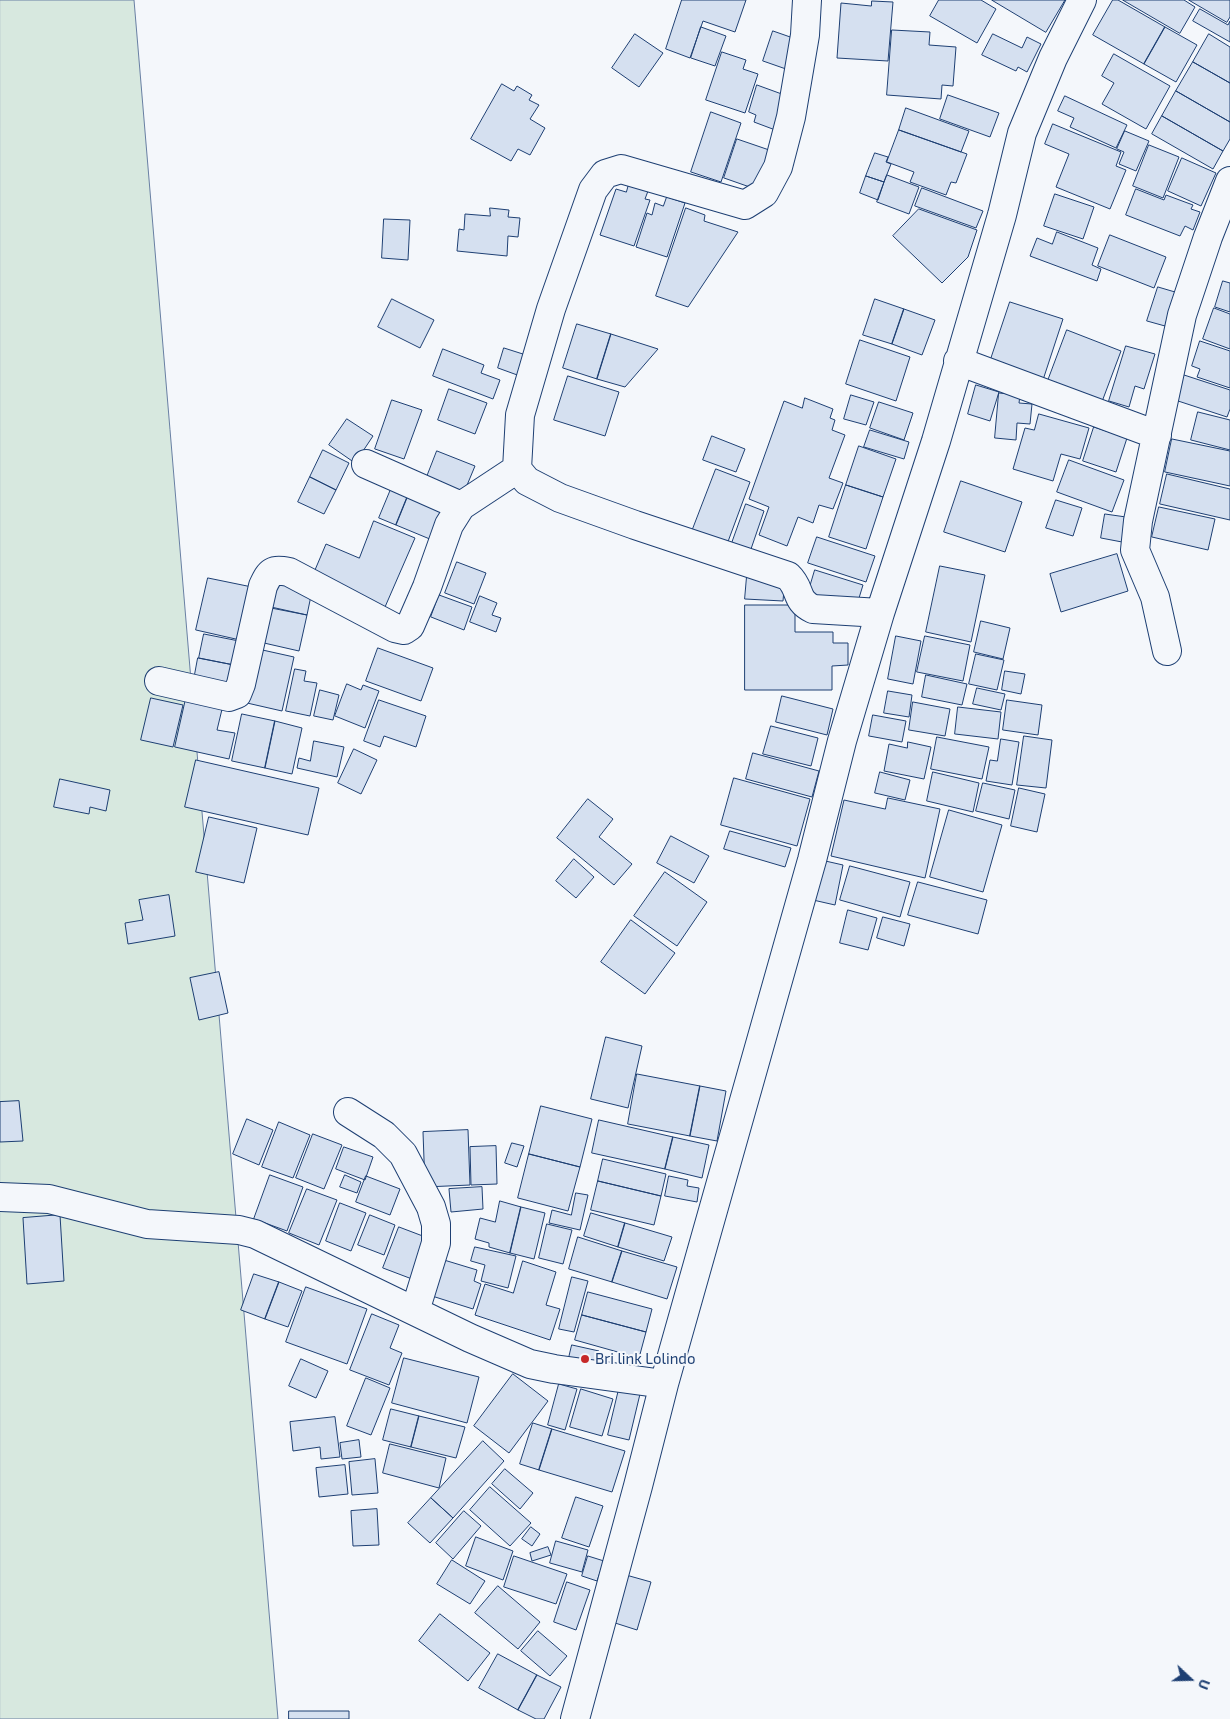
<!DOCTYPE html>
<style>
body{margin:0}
#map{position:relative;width:1230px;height:1719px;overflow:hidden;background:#f4f7fb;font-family:"Exo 2",sans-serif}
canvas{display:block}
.north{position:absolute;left:1165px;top:1654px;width:50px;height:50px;-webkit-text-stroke:4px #f4f7fb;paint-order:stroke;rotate:111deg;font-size:14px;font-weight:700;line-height:20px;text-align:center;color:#1d3f73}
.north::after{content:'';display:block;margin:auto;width:18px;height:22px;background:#1d3f73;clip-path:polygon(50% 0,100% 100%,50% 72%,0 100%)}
</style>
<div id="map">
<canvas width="1230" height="1719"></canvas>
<div class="north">U</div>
</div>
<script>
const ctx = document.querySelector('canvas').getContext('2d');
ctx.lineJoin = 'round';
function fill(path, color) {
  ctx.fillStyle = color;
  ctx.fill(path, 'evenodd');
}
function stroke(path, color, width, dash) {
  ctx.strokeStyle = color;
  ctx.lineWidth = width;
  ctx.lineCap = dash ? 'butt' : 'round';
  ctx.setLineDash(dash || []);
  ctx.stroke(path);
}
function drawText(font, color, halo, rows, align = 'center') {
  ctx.font = font + ' "Exo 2",sans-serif';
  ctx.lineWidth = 4;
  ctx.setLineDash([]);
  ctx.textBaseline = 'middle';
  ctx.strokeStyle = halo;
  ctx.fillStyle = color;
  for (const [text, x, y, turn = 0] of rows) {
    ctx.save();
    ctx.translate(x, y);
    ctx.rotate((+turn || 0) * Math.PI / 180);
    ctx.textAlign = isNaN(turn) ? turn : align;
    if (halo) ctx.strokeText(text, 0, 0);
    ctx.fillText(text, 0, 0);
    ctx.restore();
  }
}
const green = new Path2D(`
 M0,0h134l144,1719h-278z`);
const building = new Path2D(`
 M682,0h64l-11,32 -32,-11 -13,37 -24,-9z
 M939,0h42l15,9 -19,34 -47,-27z
 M992,0h73l-19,32z
 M1113,0h5l47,27 -21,37 -51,-29z
 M1123,0h61l11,7 -15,26z
 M1189,0h41v17l-3,5z
 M872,1l21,1 -5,59 -51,-3 4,-55 30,3z
 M1200,9l28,16 2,-4v21l-37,-21z
 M701,27l25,9 -11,30 -24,-8z
 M1165,27l32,18 -21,37 -32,-18z
 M892,30l38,2 -1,13 27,2 -3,39 -11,-1 -1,14 -54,-4z
 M773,31l23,8 -10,30 -23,-8z
 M635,34l28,19 -24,34 -27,-19z
 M993,34l29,14 5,-11 14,7 -14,28 -9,-5 -2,4 -34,-16z
 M1209,34l21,13v36l-37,-21z
 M722,52l24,8 -3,9 15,5 -13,39 -39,-13z
 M1114,54l56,32 -24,43 -44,-25 12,-21 -12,-7z
 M1193,62l37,21v39l-54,-31z
 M502,84l12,7 3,-5 15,9 -3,5 10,5 -9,14 15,9 -15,27 -12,-6 -7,12 -40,-22z
 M757,85l33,12 -12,34 -24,-9 2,-7 -7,-3z
 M1176,91l54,31v17l-7,12 -61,-35z
 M948,95l51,18 -9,24 -50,-18z
 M1065,96l62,29 -11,23 -46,-21 4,-9 -16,-7z
 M906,108l63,23 -8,21 -62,-22z
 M711,112l30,11 -20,59 -30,-10z
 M1162,116l61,35 -10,18 -61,-35z
 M1053,124l68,28 -5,14 10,4 -16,39 -54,-22 13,-33 -24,-10z
 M899,130l68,24 -11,29 -5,-1 -5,13 -36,-13 4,-10 -27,-10z
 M1125,131l24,10 -13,30 -17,-7 5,-12 -7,-3z
 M737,139l41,14 -14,39 -40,-14z
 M1149,145l30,12 -16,41 -30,-12z
 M875,153l13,4 -2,5 5,2 -7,18 -18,-6z
 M1182,158l34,15 -15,33 -33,-15z
 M887,175l32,12 -10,27 -32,-12z
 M866,176l18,6 -6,18 -18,-7z
 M629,184l19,7 -3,8 5,1 -16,46 -34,-11 16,-46 10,3z
 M922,188l61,23 -7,17 -61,-22z
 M1136,189l28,11 2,-5 27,10 -2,4 9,3 -7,18 -8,-4 -5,10 -54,-21z
 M1055,194l39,13 -11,32 -39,-13z
 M667,197l18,6 -18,54 -31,-10 11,-34 5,2 3,-12 8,3z
 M490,208l19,2 -1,7 12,1 -2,19 -10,-1 -1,20 -50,-5 2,-22 5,1 1,-16 25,2z
 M686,208l19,7 -1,6 34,11 -50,75 -32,-11z
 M919,209l58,21 -9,27 -26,26 -49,-47z
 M384,219l26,1 -2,40 -26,-2z
 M1057,232l41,16 -6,17 9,4 -4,12 -67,-25 7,-18 15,6z
 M1110,235l56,22 -12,31 -56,-22z
 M1223,281l7,2v29l-15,-5z
 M1158,287l17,5 -10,34 -18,-5z
 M392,299l42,21 -14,28 -42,-21z
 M875,299l29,10 -12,35 -29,-9z
 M1010,302l53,17 -22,67 -53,-18z
 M1214,308l16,6v35l-27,-10z
 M904,309l31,11 -13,35 -30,-11z
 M577,324l34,10 -14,45 -34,-11z
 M1067,330l54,21 -21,56 -54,-21z
 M611,334l47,15 -33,38 -28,-8z
 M860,340l50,17 -14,44 -50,-17z
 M1200,341l30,10v37l-33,-11 3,-8 -8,-3z
 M1126,346l29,8 -11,35 -9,-3 -6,21 -20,-6z
 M504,348l22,7 -6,21 -22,-8z
 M443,349l41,16 -3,8 19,7 -7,19 -60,-23z
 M1181,374l49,16v19l-3,8 -55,-18z
 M568,376l51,16 -14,44 -51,-16z
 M976,385l23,7 -9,29 -22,-7z
 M449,389l38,14 -12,31 -37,-14z
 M999,393l21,2 -1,8 13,1 -2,20 -13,-1 -1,17 -21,-2z
 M851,395l23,7 -8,23 -22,-6z
 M805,398l28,11 -3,9 5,2 -3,10 13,5 -16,43 14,5 -10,26 -14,-4 -6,18 -15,-6 -11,29 -28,-11 10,-28 -20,-8 35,-98 18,7z
 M392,400l30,10 -18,49 -29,-10z
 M879,402l34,11 -9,27 -34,-12z
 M1198,412l32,8v30l-39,-10z
 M1039,414l50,14 -9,31 -19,-5 -8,27 -40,-12 12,-41 9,2z
 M347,419l26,17 -18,27 -26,-18z
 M1094,427l33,11 -11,34 -33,-11z
 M870,430l39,12 -5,17 -40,-12z
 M712,436l33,13 -9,23 -33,-12z
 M1172,439l58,12v35l-65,-14z
 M859,446l37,13 -13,38 -37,-12z
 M323,450l26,13 -13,27 -26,-13z
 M437,451l38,15 -15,36 -37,-15z
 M1069,460l55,20 -12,32 -55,-20z
 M716,469l34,13 -24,65 -35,-13z
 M1167,474l63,15v31l-70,-16z
 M310,477l26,13 -12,24 -26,-12z
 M961,481l61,21 -17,50 -61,-20z
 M394,482l17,6 -15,37 -17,-7z
 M846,485l37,12 -17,52 -37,-12z
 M411,488l41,17 -15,37 -41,-17z
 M1056,500l26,8 -9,28 -27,-8z
 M746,504l18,7 -13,38 -19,-6z
 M1159,507l56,12 -7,31 -56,-13z
 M1105,514l21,3 -4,25 -21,-4z
 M374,521l41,17 -30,69 -73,-30 14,-33 33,14z
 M817,537l58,19 -9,26 -58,-19z
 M1117,554l11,37 -67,21 -11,-38z
 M457,562l29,11 -12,31 -29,-11z
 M940,566l45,9 -14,67 -45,-10z
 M815,570l48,15 -8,26 -48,-14z
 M747,576l38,2 -2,23 -38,-2z
 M208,578l44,9 -12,53 -44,-10z
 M277,579l36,7 -6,29 -36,-8z
 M439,595l33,12 -8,23 -33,-13z
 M480,596l17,7 -5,12 9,3 -5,14 -26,-10z
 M745,605h50v27h38v11h15v22l-16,1v24h-87z
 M271,608l36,7 -8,36 -35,-8z
 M981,621l29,7 -7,31 -29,-7z
 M204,634l35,7 -5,24 -35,-7z
 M896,636l25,5 -8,43 -25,-5z
 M925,636l45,9 -7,36 -46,-9z
 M378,648l55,20 -12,33 -55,-20z
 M258,649l36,8 -12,54 -35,-8z
 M976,654l28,6 -7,30 -28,-6z
 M198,658l36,7 -6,28 -35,-8z
 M295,669l11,2 -2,10 13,2 -7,33 -24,-5z
 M1005,671l20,3 -4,20 -19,-4z
 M926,675l41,9 -5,21 -40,-8z
 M347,684l14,6 2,-5 16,6 -14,37 -30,-12z
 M977,688l28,6 -4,16 -28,-6z
 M320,690l19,5 -6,25 -19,-4z
 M888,691l24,4 -3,22 -25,-4z
 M187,694l37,7 -7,29 18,3 -6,26 -54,-12z
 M782,696l51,13 -6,26 -51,-13z
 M151,698l32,7 -10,42 -32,-7z
 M379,700l47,16 -10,31 -32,-11 -4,11 -16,-6z
 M1007,700l35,5 -4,30 -35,-5z
 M913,702l37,7 -5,27 -36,-6z
 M958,707l43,5 -3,27 -43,-5z
 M242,714l33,7 -10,47 -33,-7z
 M873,715l33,6 -4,21 -33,-6z
 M275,721l27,7 -10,46 -27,-6z
 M771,726l47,12 -7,28 -48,-12z
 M1024,736l28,4 -6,48 -29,-3z
 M937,737l52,10 -7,32 -51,-10z
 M1001,739l18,3 -7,43 -26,-4 4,-21 7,1z
 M314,741l30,6 -7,30 -40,-9 2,-10 11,3z
 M908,742l23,5 -7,32 -40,-8 5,-27 18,4z
 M354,749l23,11 -16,34 -23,-11z
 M753,753l66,18 -7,26 -66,-18z
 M196,760l123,28 -11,47 -123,-28z
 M880,772l30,8 -5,20 -30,-7z
 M933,772l46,11 -6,29 -46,-11z
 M734,778l76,21 -13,47 -76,-21z
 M60,779l50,11 -4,21 -16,-4 -1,7 -35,-7z
 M983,783l32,7 -6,29 -33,-8z
 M1019,788l26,6 -8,38 -26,-6z
 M888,798l52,11 -15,69 -94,-22 13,-56 41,9z
 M588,799l25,20 -14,18 33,27 -18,21 -57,-47z
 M949,810l53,15 -19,67 -53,-15z
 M209,817l48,11 -13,55 -48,-11z
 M730,831l61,17 -6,19 -61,-18z
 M671,836l38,20 -15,27 -37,-20z
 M574,859l20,18 -18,21 -20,-17z
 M821,860l22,5 -8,40 -22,-5z
 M850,866l60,16 -10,35 -60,-17z
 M665,872l42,30 -30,44 -43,-30z
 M918,882l69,18 -9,34 -70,-19z
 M169,895l6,41 -47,8 -3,-21 18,-3 -4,-20z
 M848,910l29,8 -9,32 -28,-7z
 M883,917l27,7 -6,22 -27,-8z
 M631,920l44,33 -30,41 -44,-32z
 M219,972l9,41 -29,7 -9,-42z
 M606,1037l36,9 -14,62 -37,-9z
 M637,1074l63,12 -10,50 -62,-12z
 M700,1086l26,5 -9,50 -27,-5z
 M19,1101l4,40 -23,1v-40z
 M541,1106l51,13 -12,48 -51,-13z
 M247,1119l26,11 -14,35 -26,-11z
 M599,1120l74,17 -8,32 -73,-16z
 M279,1122l31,13 -17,43 -31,-11z
 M468,1130l2,55 -45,2 -2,-55z
 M313,1134l29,11 -18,44 -28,-11z
 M673,1137l36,8 -7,33 -37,-9z
 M512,1143l12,3 -7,21 -12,-4z
 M496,1146l1,38 -26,1 -1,-38z
 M344,1147l29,10 -8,23 -29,-11z
 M529,1154l51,13 -12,44 -50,-13z
 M603,1159l63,15 -5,22 -63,-15z
 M270,1175l33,12 -16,44 -33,-12z
 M345,1175l16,7 -4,11 -17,-6z
 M366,1176l34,13 -10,26 -34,-13z
 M669,1176l19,4 -1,6 12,2 -2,14 -32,-6z
 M598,1181l63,15 -7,29 -63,-15z
 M482,1187l1,22 -32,3 -2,-23z
 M307,1189l30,11 -18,45 -30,-12z
 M576,1193l12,2 -8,35 -31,-7 3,-13 19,5z
 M500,1201l21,6 -11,46 -21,-6v-4l-14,-4 5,-21 15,4z
 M340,1203l26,10 -15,38 -25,-10z
 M521,1207l24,6 -11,46 -24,-6z
 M591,1213l34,10 -7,24 -34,-11z
 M60,1215l4,66 -37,3 -4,-66z
 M370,1215l25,10 -11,30 -26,-10z
 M625,1223l47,14 -8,24 -46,-14z
 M547,1224l25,6 -9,34 -24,-6z
 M399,1227l29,11 -16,41 -29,-11z
 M578,1237l44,14 -10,31 -43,-13z
 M475,1247l41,9 -8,32 -27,-7 4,-16 -14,-4z
 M622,1251l55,16 -10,32 -55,-17z
 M444,1260l33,10 -3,11 7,3 -8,25 -41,-13z
 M523,1261l33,11 -10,33 14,4 -10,31 -75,-25 10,-31 28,9z
 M254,1274l25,8 -14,37 -24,-9z
 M572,1277l16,4 -14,51 -15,-3z
 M279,1282l23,9 -14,36 -23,-8z
 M306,1287l61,22 -20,55 -61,-22z
 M588,1292l64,17 -6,23 -64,-17z
 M372,1314l27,11 -9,23 12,5 -13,32 -39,-15z
 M582,1315l64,17 -7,26 -64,-18z
 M572,1345l27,6 -2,7 9,2 -2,10 -36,-8z
 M404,1358l75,19 -12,46 -75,-20z
 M301,1359l27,12 -12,27 -27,-12z
 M513,1374l35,27 -39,52 -35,-27z
 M366,1378l24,10 -19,47 -24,-9z
 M559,1384l18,5 -12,41 -17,-5z
 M581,1389l32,10 -11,37 -32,-9z
 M619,1389l21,5 -11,46 -21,-5z
 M391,1409l28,7 -8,31 -28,-7z
 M419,1416l46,11 -9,31 -45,-11z
 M335,1417l5,40 -19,2 -1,-12 -27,4 -3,-29z
 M533,1423l19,6 -13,41 -19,-6z
 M552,1429l73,22 -13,41 -73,-22z
 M359,1440l2,17 -19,2 -2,-16z
 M483,1441l21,20 -51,57 -22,-20z
 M390,1444l56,14 -7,30 -56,-15z
 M375,1459l3,34 -26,2 -3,-33z
 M345,1465l3,29 -29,3 -3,-29z
 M505,1469l28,24 -13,16 -28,-25z
 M490,1487l41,36 -21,23 -40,-36z
 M576,1497l27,9 -14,41 -27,-9z
 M431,1498l22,20 -23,25 -22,-20z
 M377,1509l2,36 -26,1 -2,-35z
 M464,1511l17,15 -28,33 -17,-16z
 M531,1527l9,7 -8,12 -10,-7z
 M476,1537l37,14 -10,29 -37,-14z
 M556,1541l32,9 -6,22 -32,-9z
 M548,1547l3,8 -19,6 -2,-8z
 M514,1556l53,18 -11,30 -52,-17z
 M588,1556l16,5 -7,20 -15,-5z
 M452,1560l33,21 -15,23 -33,-20z
 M626,1575l25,7 -14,48 -25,-8z
 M567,1582l23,8 -14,40 -22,-8z
 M498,1586l42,36 -22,27 -43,-36z
 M440,1614l50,39 -22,28 -49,-40z
 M538,1631l29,25 -17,20 -29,-25z
 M498,1654l39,21 -19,35 -39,-22z
 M537,1675l24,12 -17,32h-8l-18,-9z
 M289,1711h60v8h-60z`);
const minor = new Path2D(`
 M807,0l-2,35 -14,82 -13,50 -14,26 -19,12 -124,-36 -16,5 -12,16 -42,119 -31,106 -3,54 10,12 33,17 75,27 153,51c14,13 6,24 25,33l67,4
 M958,361l199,74
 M366,464l95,42
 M1167,651l-12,-54 -20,-47 3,-29 44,-206 26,-78 22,-56
 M159,681l70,16 8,-3 4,-10 22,-98c7,-15 9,-17 26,-14l106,56 9,2 6,-4 17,-39 22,-62 12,-19 56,-37
 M348,1112l36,23 19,19 28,53 5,17v19l-21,68
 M0,1197l49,2 98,25 92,6 16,4 215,104 60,26 24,5 110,15
 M575,1719l63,-233 26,-102 148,-524 30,-119 38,-128 56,-172 66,-226 20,-82 31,-75 29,-58`);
const markers = [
 [585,1359,5,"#c62828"]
];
const poiNames = [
 ["Bri link Lolindo",595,1359]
];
fill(green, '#d7e8df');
stroke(green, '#687fa3', 1);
fill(building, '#d5e0f0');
stroke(building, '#1d3f73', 1);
stroke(minor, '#1d3f73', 30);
stroke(minor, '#f4f7fb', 28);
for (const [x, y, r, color] of markers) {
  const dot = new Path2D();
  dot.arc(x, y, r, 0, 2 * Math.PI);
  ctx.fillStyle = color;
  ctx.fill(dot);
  stroke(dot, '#f4f7fb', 2);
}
drawText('15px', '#1d3f73', '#f4f7fb', poiNames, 'left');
</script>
